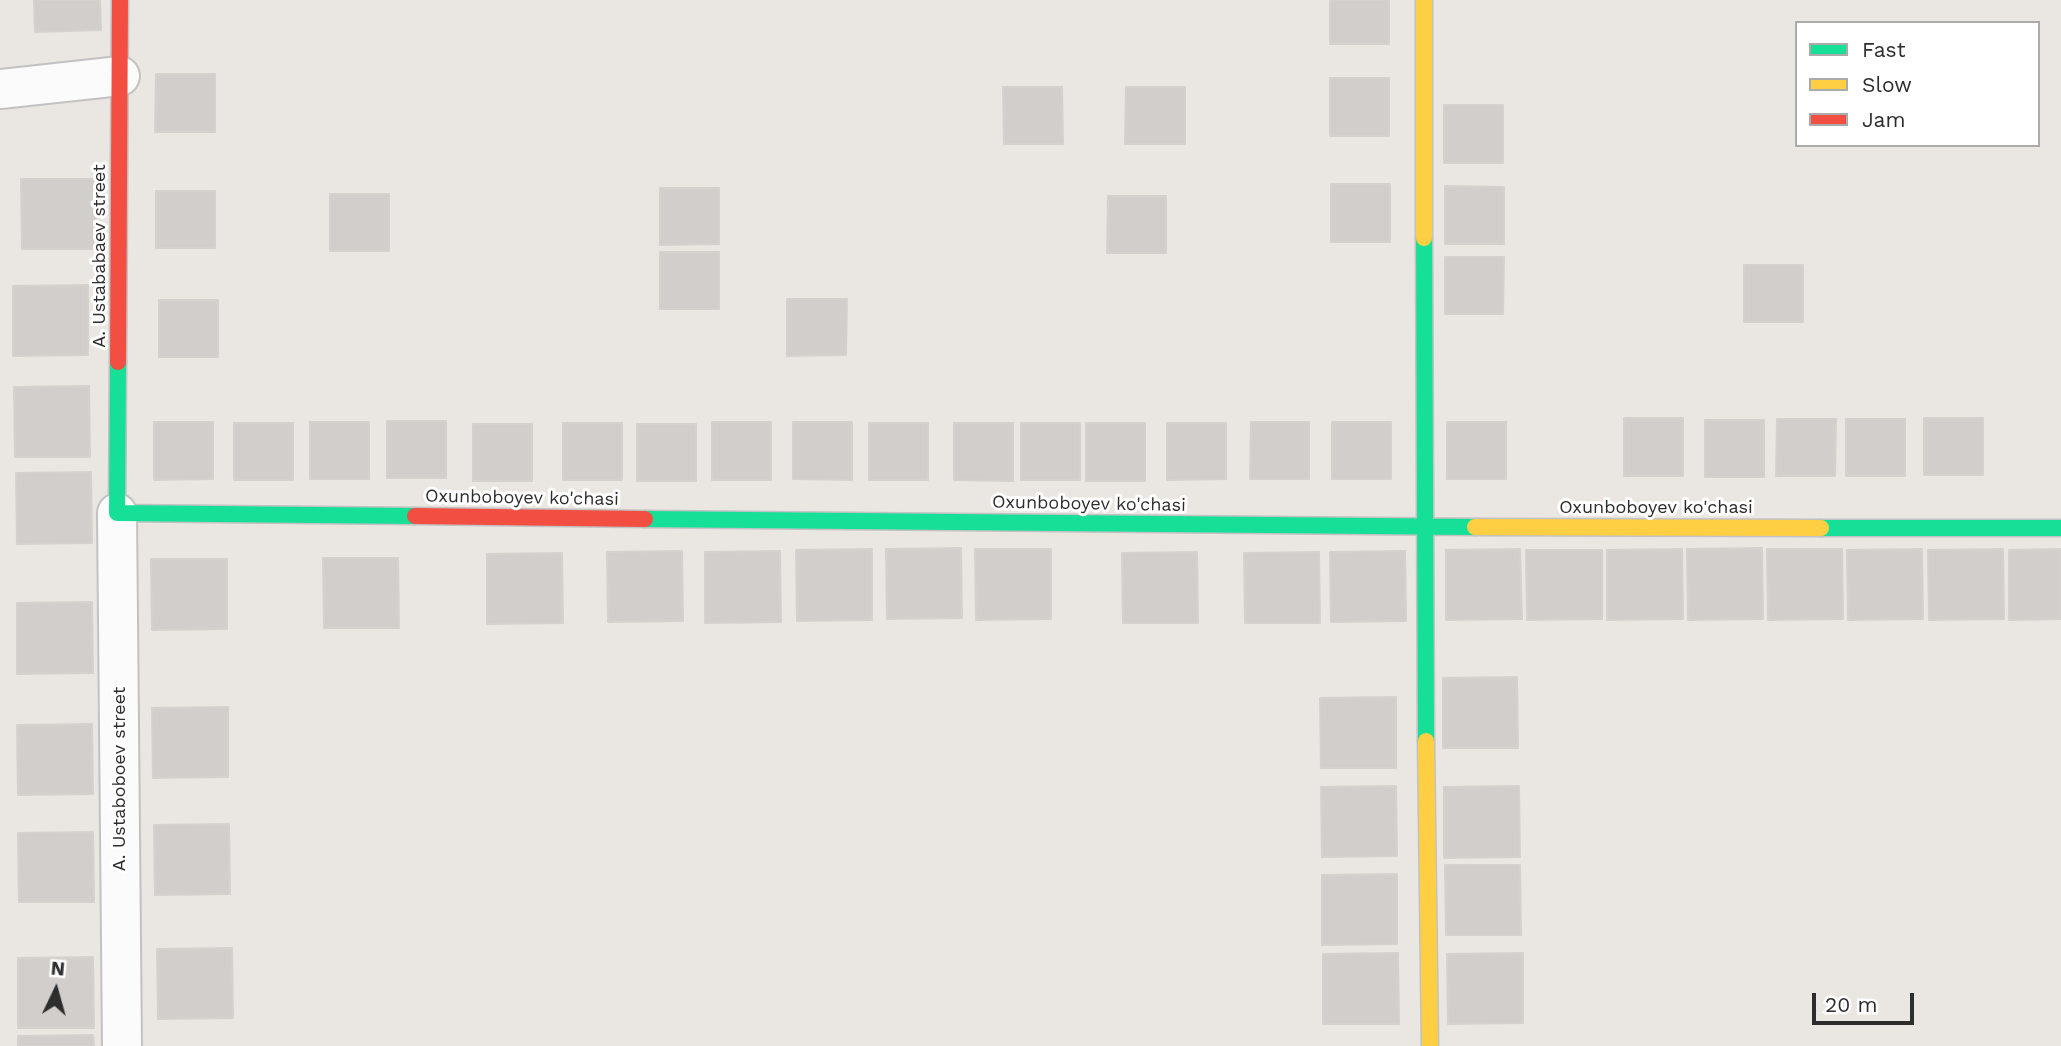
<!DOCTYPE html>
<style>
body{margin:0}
#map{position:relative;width:2061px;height:1046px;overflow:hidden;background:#eae6e2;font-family:"Work Sans",sans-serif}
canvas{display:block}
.legend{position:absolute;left:1795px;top:21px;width:245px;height:126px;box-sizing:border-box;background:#fff;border:2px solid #ababab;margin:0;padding:9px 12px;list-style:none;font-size:21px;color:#2d2d2d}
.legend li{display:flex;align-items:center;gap:14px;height:35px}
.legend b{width:35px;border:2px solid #ababab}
.north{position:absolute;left:21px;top:955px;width:70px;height:70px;-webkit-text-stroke:5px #fff;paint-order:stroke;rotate:5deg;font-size:19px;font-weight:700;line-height:28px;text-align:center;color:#2d2d2d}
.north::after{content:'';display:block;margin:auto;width:24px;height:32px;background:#2d2d2d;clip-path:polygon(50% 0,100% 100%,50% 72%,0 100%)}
.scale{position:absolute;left:1812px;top:993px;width:102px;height:32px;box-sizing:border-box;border:4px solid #2d2d2d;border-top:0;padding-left:9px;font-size:21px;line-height:24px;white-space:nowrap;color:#2d2d2d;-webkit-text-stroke:5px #fff;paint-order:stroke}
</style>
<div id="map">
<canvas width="2061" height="1046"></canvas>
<ul class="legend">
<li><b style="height:9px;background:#16e098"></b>Fast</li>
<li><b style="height:9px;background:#ffcf43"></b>Slow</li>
<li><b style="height:9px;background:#f24e42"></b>Jam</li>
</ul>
<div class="north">N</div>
<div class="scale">20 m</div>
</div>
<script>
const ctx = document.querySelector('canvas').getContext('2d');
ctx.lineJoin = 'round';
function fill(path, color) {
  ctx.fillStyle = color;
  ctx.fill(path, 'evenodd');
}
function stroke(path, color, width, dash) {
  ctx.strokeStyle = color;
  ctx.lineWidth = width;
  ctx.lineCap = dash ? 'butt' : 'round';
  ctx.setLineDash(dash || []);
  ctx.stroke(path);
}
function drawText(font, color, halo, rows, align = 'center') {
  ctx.font = font + ' "Work Sans",sans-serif';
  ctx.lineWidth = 6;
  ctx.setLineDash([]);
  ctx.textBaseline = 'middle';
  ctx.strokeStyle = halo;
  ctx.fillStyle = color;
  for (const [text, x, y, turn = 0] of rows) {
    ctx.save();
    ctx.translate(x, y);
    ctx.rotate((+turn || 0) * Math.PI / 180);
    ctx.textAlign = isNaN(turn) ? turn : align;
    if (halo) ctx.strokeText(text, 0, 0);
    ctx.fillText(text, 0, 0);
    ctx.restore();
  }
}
const building = new Path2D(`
 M34,0h66l1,30 -66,2z
 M1330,0h59v44h-59z
 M156,74h59v58h-60z
 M1330,78h59v58h-59z
 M1003,87h59l1,57h-59z
 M1126,87h59v57h-60z
 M1444,105h59v58h-59z
 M21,179h75l1,70h-75z
 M1331,184h59v58h-59z
 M1445,186l59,1v57h-59z
 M660,188h59v56l-59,1z
 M156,191h59v57h-59z
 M330,194h59v57h-59z
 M1108,196h58v57h-59z
 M660,252h59v57h-59z
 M1445,257h59l-1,57h-58z
 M1744,265h59v57h-59z
 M88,285v70l-75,1v-70z
 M787,299h60l-1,56 -59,1z
 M159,300h59v57h-59z
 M89,386l1,71h-75l-1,-70z
 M1624,418h59v58h-59z
 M1924,418h59v57h-59z
 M1777,419h59l-1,57h-59z
 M1846,419h59v57h-59z
 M1705,420h59v57h-59z
 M387,421h59v57h-59z
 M154,422h59v57l-59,1z
 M310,422h59v57h-59z
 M712,422h59v58h-59z
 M793,422h59v58l-59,-1z
 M1251,422h58v57h-59z
 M1332,422h59v57h-59z
 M1447,422h59v57h-59z
 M234,423h59v57h-59z
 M563,423h59v57h-59z
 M869,423h59v57h-59z
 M954,423h59v58l-59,-1z
 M1021,423h59v57h-59z
 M1086,423h59v58h-59z
 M1167,423h59v56l-59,1z
 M473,424h59v57h-59z
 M637,424h59v57h-59z
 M91,472l1,71 -75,1 -1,-71z
 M961,548l1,70 -75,1 -1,-70z
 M1762,548l1,71 -75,1 -1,-71z
 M872,549v71l-75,1 -1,-71z
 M975,549h76v70l-75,1z
 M1520,549l2,70 -76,1v-70z
 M1682,549l1,70 -76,1v-70z
 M1767,549h75l1,70 -75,1z
 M1922,549l1,70 -75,1 -1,-70z
 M2003,549l1,70 -75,1 -1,-70z
 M2061,549v70l-52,1v-70z
 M1526,550h76v69l-75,1z
 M682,551l1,70 -75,1 -1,-70z
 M780,551l1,71 -76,1v-71z
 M1405,551l1,70 -75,1 -1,-70z
 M1197,552l1,71h-75l-1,-70z
 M1319,552l1,71h-75l-1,-70z
 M562,553l1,70 -76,1v-70z
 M323,558h75l1,70h-75z
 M151,559h76v70l-75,1z
 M92,602l1,71 -76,1v-71z
 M1517,677l1,71h-75v-70z
 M1396,697v71h-75l-1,-70z
 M228,707v70l-75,1 -1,-70z
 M92,724l1,70 -75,1 -1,-70z
 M1396,786l1,70 -75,1 -1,-70z
 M1519,786l1,71 -76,1v-71z
 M229,824l1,70 -75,1 -1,-70z
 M93,832l1,70h-75l-1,-69z
 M1445,865h75l1,70h-75z
 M1397,874v70l-75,1v-70z
 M232,948l1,70 -75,1 -1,-70z
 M1398,953l1,71h-76v-70z
 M1523,953v70l-75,1 -1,-70z
 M93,957l1,71h-76v-70z
 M93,1035l1,11h-76v-10z`);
const street = new Path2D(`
 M0,89l120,-13
 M117,513l5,533`);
const fast = new Path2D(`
 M1424,238l2,503
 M118,362l-1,151 298,3
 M645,519l830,8
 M1821,528h240`);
const slow = new Path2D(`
 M1424,0v238
 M1475,527l346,1
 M1426,741l4,305`);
const jam = new Path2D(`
 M118,362l2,-362
 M415,516l230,3`);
const streetNames = [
 ["A. Ustababaev street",100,256,-90],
 ["Oxunboboyev ko'chasi",522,498,1],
 ["Oxunboboyev ko'chasi",1089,504,1],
 ["Oxunboboyev ko'chasi",1656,508],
 ["A. Ustaboboev street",120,779,-90]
];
fill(building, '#d2cecb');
stroke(building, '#d5d2ce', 2);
stroke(street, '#c2c2c2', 42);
stroke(fast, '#c2c2c2', 19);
stroke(slow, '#c2c2c2', 19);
stroke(jam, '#c2c2c2', 19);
stroke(street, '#fcfbfb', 38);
stroke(fast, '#16e098', 16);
stroke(slow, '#ffcf43', 16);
stroke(jam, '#f24e42', 16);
drawText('18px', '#2d2d2d', '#fff', streetNames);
</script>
